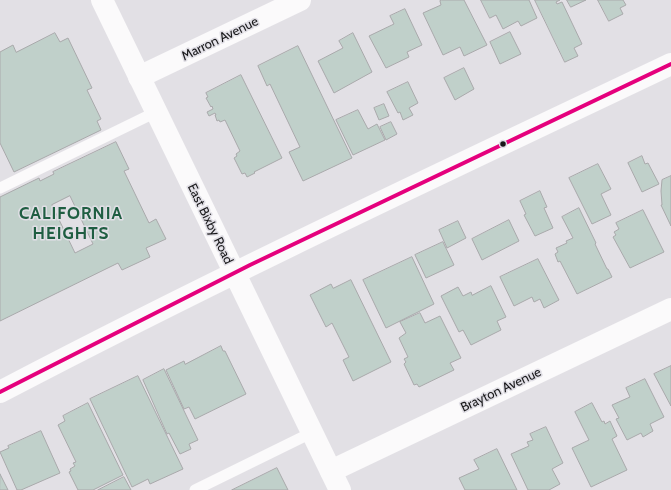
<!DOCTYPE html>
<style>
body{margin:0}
canvas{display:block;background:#e2e0e5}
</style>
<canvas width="671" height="490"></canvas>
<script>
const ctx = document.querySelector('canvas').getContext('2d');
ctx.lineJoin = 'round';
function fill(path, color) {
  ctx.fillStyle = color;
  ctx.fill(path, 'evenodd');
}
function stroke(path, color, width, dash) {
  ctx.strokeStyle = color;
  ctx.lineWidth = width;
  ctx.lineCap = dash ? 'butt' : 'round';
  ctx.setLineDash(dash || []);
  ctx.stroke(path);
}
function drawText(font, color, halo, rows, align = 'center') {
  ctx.font = font + ' Cabin,sans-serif';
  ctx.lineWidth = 3;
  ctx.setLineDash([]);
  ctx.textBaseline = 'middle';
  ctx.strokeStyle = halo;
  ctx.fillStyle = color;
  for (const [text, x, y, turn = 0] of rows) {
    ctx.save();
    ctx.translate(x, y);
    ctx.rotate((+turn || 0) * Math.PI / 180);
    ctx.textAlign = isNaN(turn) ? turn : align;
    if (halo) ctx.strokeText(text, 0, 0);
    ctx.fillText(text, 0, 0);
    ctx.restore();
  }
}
const building = new Path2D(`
 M442,0h22l23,45 -23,11 -4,-9 -17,8 -20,-42 18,-8 -1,-4z
 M481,0h48l8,18 -16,8 -3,-5 -15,8 -7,-14 -6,3z
 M535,0h25l-4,2 1,2 5,-2 20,42 -8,4 4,8 -13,6z
 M567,0h19l-15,7z
 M598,0h25l3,5 -6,3 3,6 -14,7z
 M405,9l17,36 -15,7 2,5 -23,11 -17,-32 25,-12 -4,-8z
 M510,32l11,22 -21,10 -10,-22z
 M55,33l5,9 8,-4 24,50 -5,2 14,29 -4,2 4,9 -87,42 -14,-29v-91l13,-7 3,7z
 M353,33l19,39 -38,21 -16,-32 25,-13 -4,-7z
 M298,46l54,112 -49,23 -14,-29 11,-5 -30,-63 -3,2 -9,-20z
 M464,68l10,21 -19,11 -11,-22z
 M241,75l41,83 -28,14 1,1 -8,4 -2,-4 -3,1 -8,-16 3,-2 -1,-2 4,-3 -15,-31 -5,2 -1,-2 -2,1 -2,-6h1l-1,-2 -6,3 -2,-4 6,-3 -1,-3 -1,1 -5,-9 2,-1 -2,-4z
 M408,82l10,21 -9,5 4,7 -10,5 -3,-8 -2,1 -11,-21z
 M384,104l5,12 -10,4 -5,-12z
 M358,110l10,19 9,-5 8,16 -32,15 -17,-35z
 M391,122l6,12 -11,6 -6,-13z
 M116,142l13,27 -5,2 25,52 7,-4 10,20 -20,9 4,9 -28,13 -4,-7 -118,58v-124l39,-19 1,3 14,-7 -1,-2zM70,196l23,48 -18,9 -23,-48z
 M642,156l3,8 3,-1 11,21 -17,8 -14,-29z
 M598,164l13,25 -10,5 10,21 -19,9 -23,-46z
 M671,176v50l-10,-21h1l-1,-14 1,-11z
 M540,191l7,16 -3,1 9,20 -18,8 -11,-21 2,-1 -6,-13z
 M579,208l17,35 -1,1 12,25h1l4,8 -35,17 -17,-33 -2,1 -3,-8 3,-2 -2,-4 11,-5 -1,-2 7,-3 -11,-21z
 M643,210l21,42 -34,16 -17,-31 3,-2 -2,-3 5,-3 -3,-6z
 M509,220l10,21 -37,19 -10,-21z
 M458,221l8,17 -19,10 -8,-18z
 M443,242l11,23 -28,13 -11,-23z
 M412,257l22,47 -48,24 -23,-48z
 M538,259l21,41 -15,8 -4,-9 -6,3 -2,-5 -18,9 -14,-29z
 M351,280l40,82 -38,19 -10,-21 6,-3 -17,-34 -6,4 -16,-32 21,-11 2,4z
 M491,286l15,31 -9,4 4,9 -30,15 -8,-15 -4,2 -18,-36 17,-9 5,9 8,-4 1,3z
 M420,313l5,10 15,-7 21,42 -11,5 4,7 -35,17 -2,-3 -3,1 -10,-21 2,-2 -2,-3 4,-2 -9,-19 7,-5 -6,-11z
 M221,346l2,5h2l21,43 -51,25 -6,-12 -5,2 -18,-39 18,-9 1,3z
 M671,366v40l-17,-32z
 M164,369l34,71 -9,4 2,5 -11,5 -11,-21 -2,1 -24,-54z
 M138,376l45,93 -33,15 -2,-5 -16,8 -42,-88z
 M645,379l19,38 -14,7 3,7 -10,6 -2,-4 -14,7 -11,-21 3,-1 -7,-13 18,-8 -4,-9z
 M88,403l35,72 -30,15h-15l-9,-18 2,-1 -1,-2 5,-3 -2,-3 3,-1 -18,-37 7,-4 -2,-5z
 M592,403l10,19 2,-1 1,3 5,-3 7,15 -5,3 15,31 -36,17 -19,-39 17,-8 -14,-28z
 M546,427l17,36 -11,6 8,15 -11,6h-21l-17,-36 18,-8 -2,-4 6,-2 -3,-6z
 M41,431l19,42 -39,17h-4l-17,-38 9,-4 -1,-2z
 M497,449l20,41h-52l-6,-12 20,-9 -5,-9z
 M277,468l11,22h-56z
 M0,474l8,16h-8z
 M124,477l7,13h-33z`);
const service = new Path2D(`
 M0,188l156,-76
 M195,490l116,-57`);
const minor = new Path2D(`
 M139,77l161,-77
 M331,471l340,-162`);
const tertiary = new Path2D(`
 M102,0l238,490
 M0,392c221,-116 446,-221 671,-328`);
const bus1 = new Path2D(`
 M0,392l250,-127 421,-201`);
const markers = [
 [503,144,3.5,"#18181a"]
];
const streetNames = [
 ["Marron Avenue",220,39,-26],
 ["East Bixby Road",210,224,64],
 ["Brayton Avenue",501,390,-25]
];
const districtNames = [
 ["CALIFORNIA",71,214],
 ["HEIGHTS",71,234]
];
fill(building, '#c0d0ca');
stroke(building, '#a9a9ab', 1);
stroke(service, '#fbfafb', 11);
stroke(minor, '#fbfafb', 22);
stroke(tertiary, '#fbfafb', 22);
stroke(bus1, '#e5007d', 4);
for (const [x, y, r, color] of markers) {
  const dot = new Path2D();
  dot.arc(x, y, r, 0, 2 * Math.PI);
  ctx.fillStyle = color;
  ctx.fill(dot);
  stroke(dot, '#e1dfe6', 1.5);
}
drawText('13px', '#18181a', '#e1dfe6', streetNames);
ctx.letterSpacing = '1px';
drawText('bold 17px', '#1f5e42', '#e1dfe6', districtNames);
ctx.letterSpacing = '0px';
</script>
